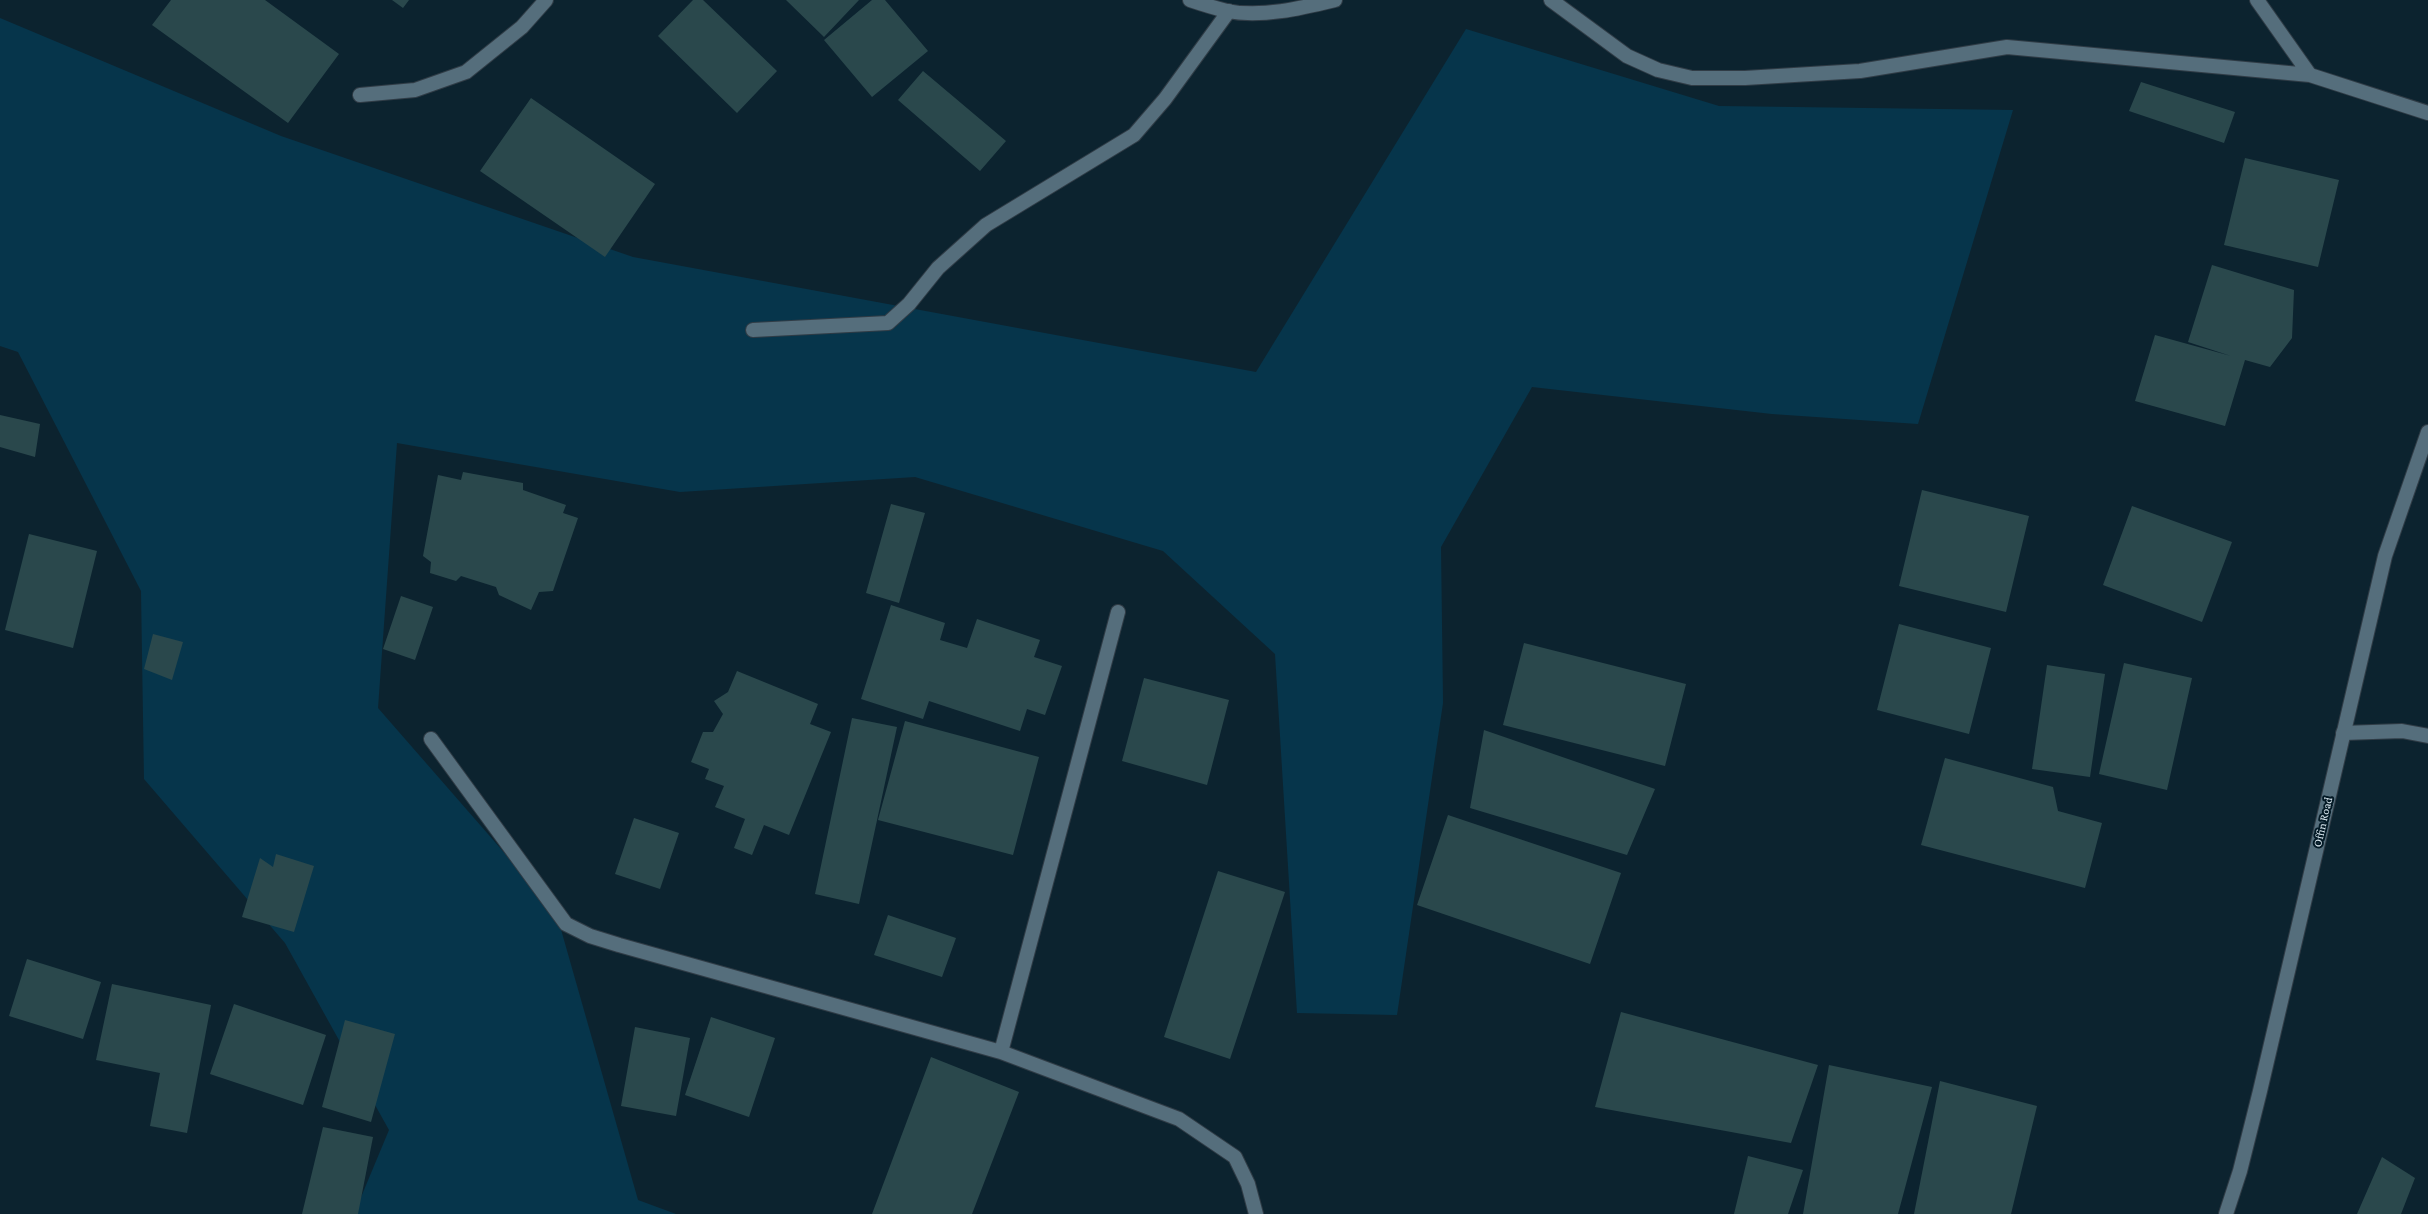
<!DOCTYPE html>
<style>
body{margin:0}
canvas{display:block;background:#0c232f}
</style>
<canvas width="2428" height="1214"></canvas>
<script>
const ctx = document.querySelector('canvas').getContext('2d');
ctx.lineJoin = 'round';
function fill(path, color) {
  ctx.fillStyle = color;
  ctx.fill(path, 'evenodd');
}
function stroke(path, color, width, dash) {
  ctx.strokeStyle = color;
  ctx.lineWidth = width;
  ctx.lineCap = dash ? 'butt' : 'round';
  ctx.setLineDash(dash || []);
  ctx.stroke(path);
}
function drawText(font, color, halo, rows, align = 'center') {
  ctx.font = font + ' "Crimson Pro",serif';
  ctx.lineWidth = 4;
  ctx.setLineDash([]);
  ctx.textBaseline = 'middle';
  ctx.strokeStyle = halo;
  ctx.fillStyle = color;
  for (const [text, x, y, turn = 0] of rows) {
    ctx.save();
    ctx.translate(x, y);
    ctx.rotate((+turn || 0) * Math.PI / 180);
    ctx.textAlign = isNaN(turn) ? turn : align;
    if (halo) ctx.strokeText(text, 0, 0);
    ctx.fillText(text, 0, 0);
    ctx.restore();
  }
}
const green = new Path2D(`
 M0,18l281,118 352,121 623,115 210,-343 253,77 294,4 -95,314 -146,-10 -240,-27 -91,160 2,156 -46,312 -100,-2 -22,-359 -112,-103 -248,-74 -235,15 -283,-49 -19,265 178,204 82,288 38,14h-322l35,-84 -104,-187 -141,-164 -3,-188 -123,-239 -18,-6z`);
const building = new Path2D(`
 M171,0h94l74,54 -51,69 -136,-98z
 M392,0h17l-6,8z
 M693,0h10l74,71 -40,42 -79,-77z
 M786,0h73l-35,37z
 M872,0h13l43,51 -56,46 -48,-57z
 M923,71l83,70 -26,30 -82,-71z
 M2141,82l94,30 -11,31 -95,-32z
 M531,98l124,86 -50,73 -125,-86z
 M2245,158l94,22 -21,87 -94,-22z
 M2212,265l82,25 -2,48 -22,29 -25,-7 -20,66 -90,-25 20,-66 76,21 -43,-14z
 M0,415l40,9 -5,33 -35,-10z
 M463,472l60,11v7l43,15 -3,8 15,5 -25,73 -14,1 -8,18 -32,-15 -3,-8 -35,-11 -5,5 -26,-8 1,-11 -8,-6 15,-81 23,5z
 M1922,490l107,26 -23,96 -107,-26z
 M891,504l34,9 -26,90 -33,-10z
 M2132,506l100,36 -30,80 -99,-37z
 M29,534l68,17 -24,97 -68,-18z
 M401,596l32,11 -18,53 -32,-11z
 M891,605l54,18 -5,17 27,8 10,-29 63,21 -6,17 28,9 -17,49 -18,-6 -7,22 -91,-30 -6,18 -62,-20z
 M1899,624l92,24 -22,86 -92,-24z
 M153,634l30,8 -11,38 -28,-11z
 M1524,643l162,41 -21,82 -162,-41z
 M2124,663l68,15 -25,112 -68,-16z
 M2047,665l58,9 -15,103 -58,-8z
 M737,671l81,33 -8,20 21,8 -42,103 -25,-10 -12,30 -18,-7 11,-29 -30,-12 9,-21 -19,-7 4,-10 -18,-7 12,-30h10l10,-18 -9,-13 14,-9z
 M1144,678l85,22 -22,85 -85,-24z
 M852,718l45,9 -38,177 -44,-10z
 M905,721l134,36 -26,98 -135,-35z
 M1484,730l171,59 -28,66 -157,-47z
 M1945,758l108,29 5,24 44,12 -17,65 -164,-43z
 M1448,815l173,58 -31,91 -173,-59z
 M634,818l45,15 -19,56 -45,-15z
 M276,854l38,12 -20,66 -52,-15 18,-59 13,9z
 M1218,871l67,21 -55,167 -66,-22z
 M888,915l68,23 -14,39 -68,-22z
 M27,959l74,23 -18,57 -74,-23z
 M112,984l99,21 -24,128 -37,-7 10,-53 -64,-13z
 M234,1004l92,31 -23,70 -93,-31z
 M1621,1012l197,53 -27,78 -196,-36z
 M711,1017l64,21 -26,79 -64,-22z
 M345,1020l50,14 -24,88 -49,-15z
 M635,1027l55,11 -14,78 -55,-10z
 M931,1057l88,35 -47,122h-100z
 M1829,1065l103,22 -34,127h-95z
 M1940,1081l97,25 -26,108h-97z
 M323,1127l50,10 -15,77h-56z
 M1748,1156l55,14 -15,44h-54z
 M2382,1157l33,21 -14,36h-44z`);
const minor = new Path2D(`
 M1190,0c12,4 25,8 37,11 34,7 75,-3 108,-11
 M1551,0l76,56 31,14 34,8h53l115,-7 147,-24 303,28 118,38
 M2257,0l53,75
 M360,95l55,-5 51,-18 56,-45 24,-27
 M753,330l135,-7 21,-19 29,-36 48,-43 148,-90 31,-36 64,-88
 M2343,733l59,-2 26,5
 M431,739l135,185 24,12 29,9 382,107 178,67 56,38 13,27 8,30
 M1001,1052l117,-440`);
const tertiary = new Path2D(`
 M2226,1214l14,-43 20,-80 125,-535 43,-124`);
const streetNames = [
 ["Offin Road",2323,822,-77]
];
fill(green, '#06354b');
fill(building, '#2a484c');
stroke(minor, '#303c46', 16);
stroke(tertiary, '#303c46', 16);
stroke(minor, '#556e7c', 14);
stroke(tertiary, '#556e7c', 14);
drawText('12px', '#d9e7ef', '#031925', streetNames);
</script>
